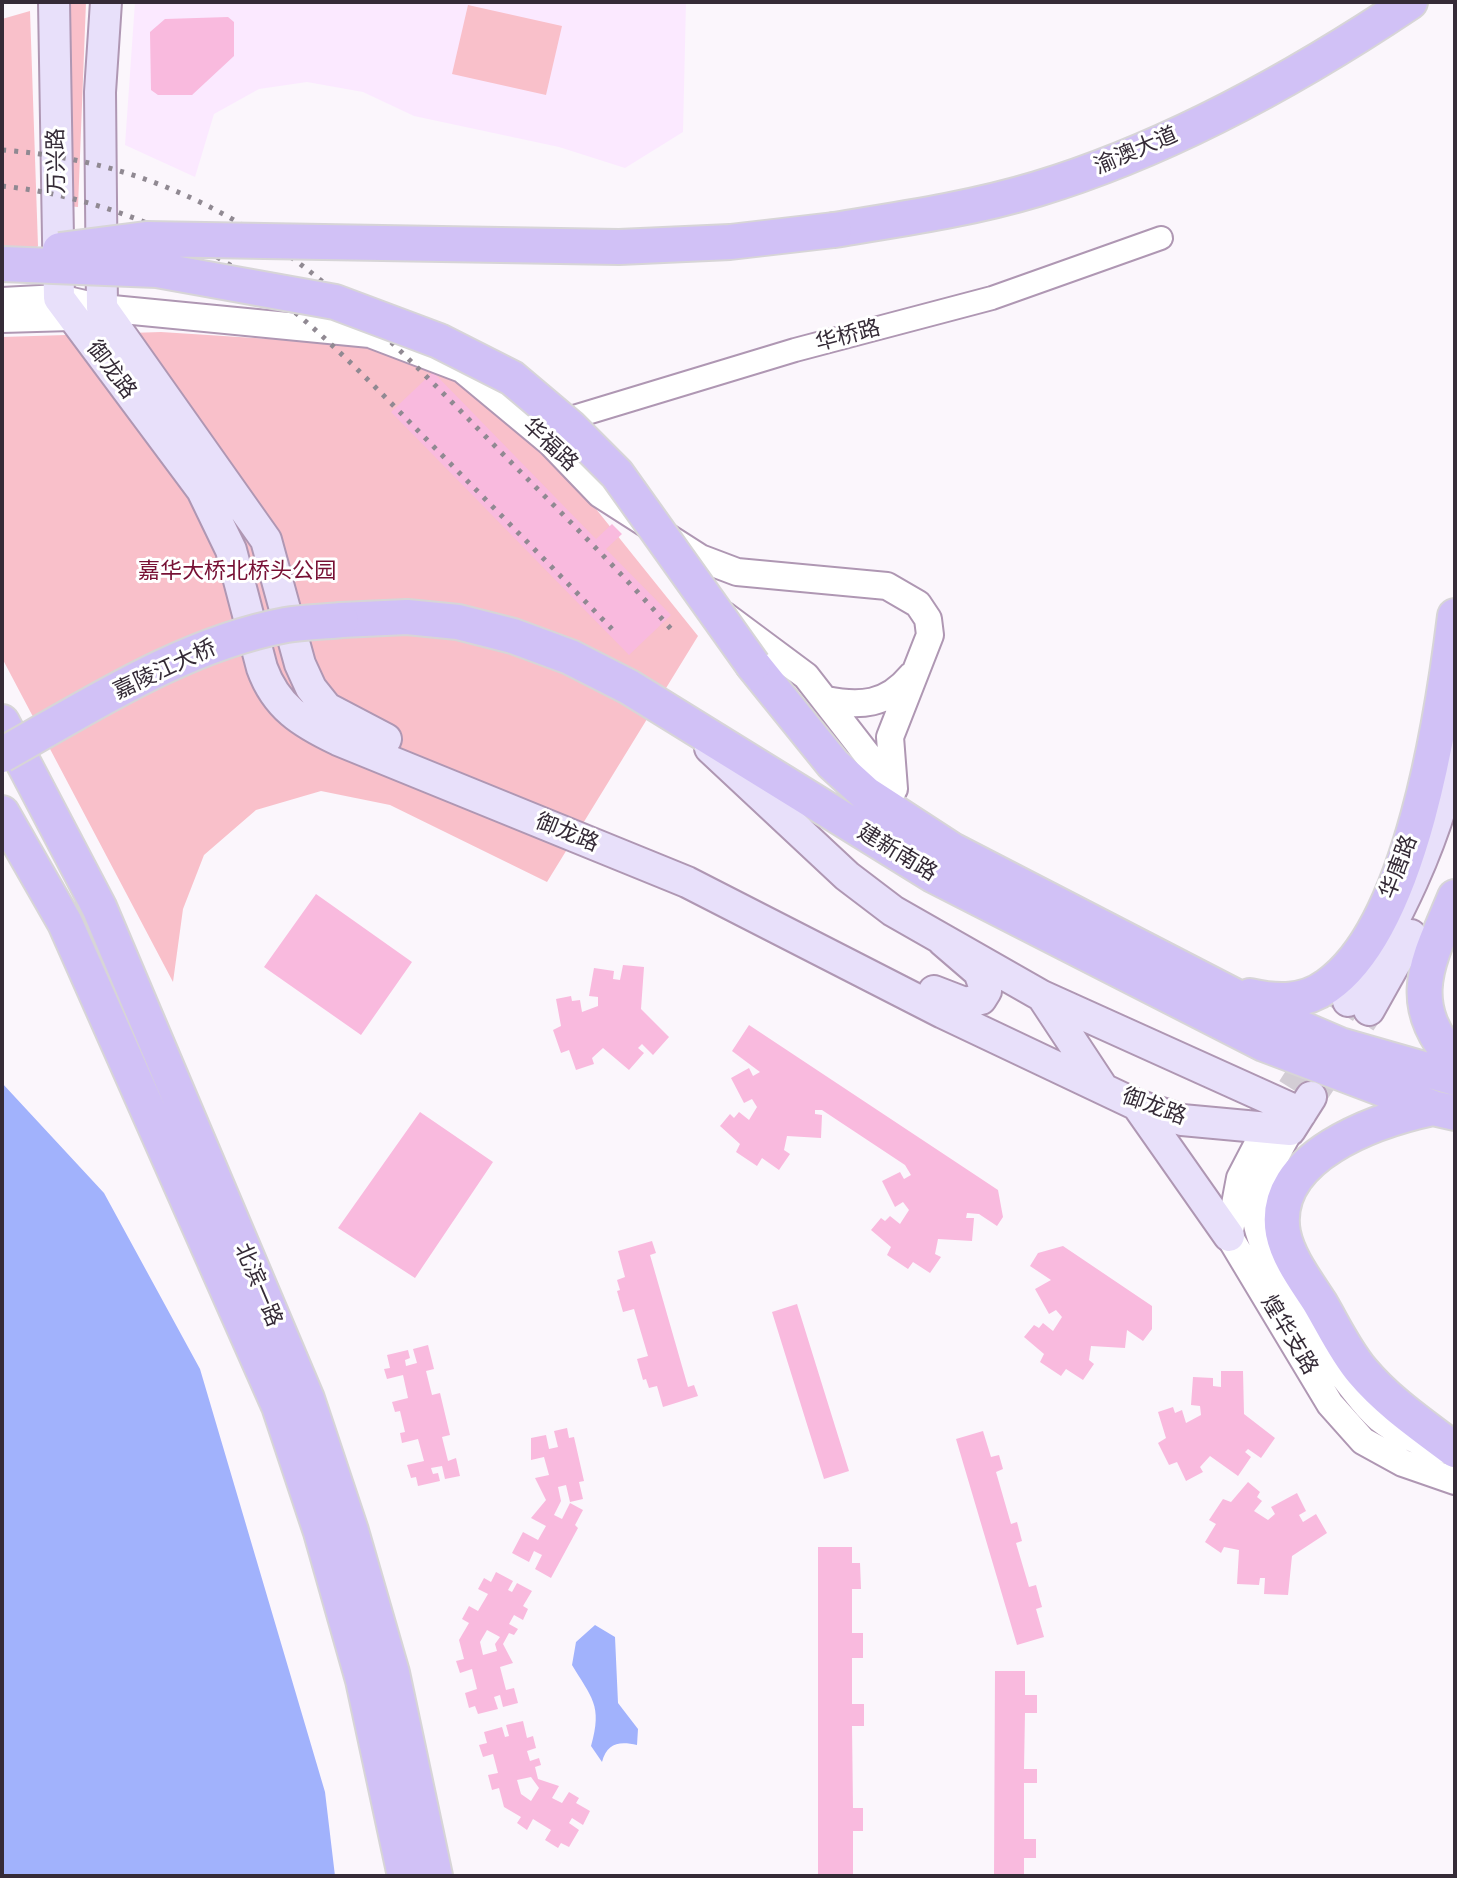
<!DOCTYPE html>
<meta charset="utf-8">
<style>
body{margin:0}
#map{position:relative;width:1457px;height:1878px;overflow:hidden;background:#fbf6fc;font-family:Karla,sans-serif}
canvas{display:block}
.frame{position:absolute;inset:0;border:4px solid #352b37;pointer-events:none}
</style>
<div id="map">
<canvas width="1457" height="1878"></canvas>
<div class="frame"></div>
</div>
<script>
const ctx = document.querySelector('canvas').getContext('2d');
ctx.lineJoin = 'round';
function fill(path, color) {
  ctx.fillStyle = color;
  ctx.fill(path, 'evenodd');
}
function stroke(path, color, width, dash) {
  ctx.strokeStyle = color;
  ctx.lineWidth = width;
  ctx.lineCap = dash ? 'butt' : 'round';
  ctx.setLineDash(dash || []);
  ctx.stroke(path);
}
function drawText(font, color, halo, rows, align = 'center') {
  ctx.font = font + ' Karla,"Noto Sans SC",sans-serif';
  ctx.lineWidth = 6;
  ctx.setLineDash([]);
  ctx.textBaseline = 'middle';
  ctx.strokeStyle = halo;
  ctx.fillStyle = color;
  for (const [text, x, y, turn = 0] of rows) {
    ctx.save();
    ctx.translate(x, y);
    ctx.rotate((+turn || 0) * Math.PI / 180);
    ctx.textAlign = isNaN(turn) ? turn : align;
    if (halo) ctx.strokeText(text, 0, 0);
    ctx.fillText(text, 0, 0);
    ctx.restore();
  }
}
const built = new Path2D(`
 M135,2h551l-3,130 -58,36 -66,-21 -145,-31 -51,-24 -56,-10 -48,7 -45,25 -19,63 -70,-32z`);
const green = new Path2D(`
 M67,2h19l-8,205 -12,-1z
 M468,5l94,21 -16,69 -94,-21z
 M30,11l8,235 -12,16 -24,4v-247z
 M161,332l203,13 90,29 75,65 67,70 102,127 -151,246 -157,-77 -69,-14 -65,19 -52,45 -21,54 -10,73 -171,-324v-321z`);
const water = new Path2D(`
 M2,1083l102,110 96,176 125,423 10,84h-333z
 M595,1625l20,12 3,66 20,26 -1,16c-18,-4 -30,-2 -35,17l-11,-16c12,-41 0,-49 -19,-81l4,-23z`);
const building = new Path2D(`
 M228,17l6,5v34l-42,39h-34l-7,-5 -1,-58 15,-13z
 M433,372l163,167 16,-15 10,10 -16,15 65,66 -42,40 -238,-243z
 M316,894l96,68 -51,73 -97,-68z
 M623,965l21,2 -3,42 28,28 -16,18 -11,-11 -4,4 6,5 -15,17 -26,-22 -11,10 2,6 -18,6 -7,-20 -8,3 -8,-23 8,-4 -5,-27 15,-3 1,5 8,-1 2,12 16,-6v-9l-9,-1 5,-28 20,3 -1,8 7,1z
 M749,1025l249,165 5,27 -6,9 -18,-12 -12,-1 -1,5h8l-2,23 -34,-2 -3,15 6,3 -11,16 -17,-11 -5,7 -21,-14 4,-8 -20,-17 10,-12 4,3 5,-5 10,8 9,-14 -6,-8 -8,5 -13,-26 18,-9 4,7 7,-4 -6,-10 -83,-55h-7v4l7,1 -1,23 -34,-2 -3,14 6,4 -11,16 -17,-12 -5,8 -21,-14 4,-8 -20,-18 10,-12 4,4 5,-6 10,8 8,-13 -5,-8 -8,4 -13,-25 18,-10 4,8 7,-4 -28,-21z
 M420,1112l73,50 -78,116 -77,-50z
 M652,1241l4,12 -6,2 38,132 6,-2 4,11 -35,11 -6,-21 -8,2 -3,-9 -3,1 -6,-21 11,-3 -14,-47 -11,3 -6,-21 3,-1 -3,-10 8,-3 -7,-26z
 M1063,1246l89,60v23l-9,12 -16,-11 -2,18 -34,-2 -2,14 5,4 -11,16 -17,-11 -5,7 -21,-14 4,-8 -20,-17 10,-12 5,3 4,-5 10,8 9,-14 -6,-7 -7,4 -14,-25 16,-9 -21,-14 8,-13z
 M797,1304l52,167 -25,8 -52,-167z
 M428,1345l6,24 -8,2 6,24 8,-2 10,42 -8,2 6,24 8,-3 4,18 -15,3 -3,-13 -11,2 2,6 5,-1 2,8 -22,5 -2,-9 -5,1 -4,-13 17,-4 -6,-22 -16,4 -2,-10 5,-1 -5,-21 -5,1 -3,-10 16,-4 -5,-23 -16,4 -3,-10 6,-1 -3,-13 21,-5 2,8 -5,2 1,6 11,-3 -4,-14z
 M1221,1371h22l1,43 31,24 -14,20 -13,-9 -3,3 6,5 -13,19 -28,-20 -10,11 3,5 -17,9 -9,-19 -8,3 -11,-22 8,-5 -8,-26 15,-5 2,6 7,-3 4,13 15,-8 -1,-9 -9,-1 2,-28 20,1v8l8,1z
 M567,1428l2,10 5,-1 10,44 -5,1 4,17 -13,3 -4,-17 -8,2 3,14 -7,14 8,4 8,-16 13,7 -8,15 3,3 -27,50 -16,-9 7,-14 -8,-4 -5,11 -17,-9 11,-21 15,8 8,-14 -15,-8 15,-18 -11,-22 14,-3 -5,-18 -13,3v-22l15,-3 3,14 9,-2 -4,-16z
 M983,1431l8,26 8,-2 4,14 -7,3 15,52 6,-2 5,19 -6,2 13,44 7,-2 6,22 -6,2 8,28 -27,8 -61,-206z
 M1248,1482l12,10 -3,5 5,4 -8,10 14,9 7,-6 -4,-7 26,-14 9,18 -7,4 4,7 13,-8 11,19 -35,23 -4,39 -24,-1 1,-16h-5l-1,7 -22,-1 2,-34 -15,-3 -3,6 -16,-11 11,-18 -7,-4 14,-21 8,3z
 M818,1547h34v16h8l1,26h-9v44h11v25h-11v46h12v22h-12l1,82h10v23h-10v45h-35z
 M496,1572l17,9 -5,9 4,2 5,-9 15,8 -9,15 5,3 -5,11 -9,-5 -5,9 9,5 -4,6 -5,-2 -6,11 10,19 -13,4 6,23 8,-2 4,15 -15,4 -3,-12 -6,2 4,12 -20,5 -3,-8 -6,2 -4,-15 12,-4 -5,-20 -12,4 -4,-12 8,-2 -5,-19 10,-17 -7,-4 7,-13 9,5 10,-17 -10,-5 6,-11 7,4zM487,1630l13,7 -5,7 2,7 -14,4 -3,-13z
 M995,1671h30v24h12v18h-12l-1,56h13v14h-13v56h12v19h-12v18h-30z
 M523,1721l4,17 6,-2 3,12 -9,3 3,10 9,-3 2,7 -6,2 3,12 21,7 -7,12 10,5 7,-11 10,6 -3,5 14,8 -7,14 -11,-7 -3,5 10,7 -10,17 -8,-4 -3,5 -13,-8 6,-10 -18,-11 -6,11 -10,-7 4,-6 -17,-10 -5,-19 -7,2 -4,-15 10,-2 -5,-19 -10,3 -4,-12 8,-2 -3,-11 18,-5 3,10 4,-1 -3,-11zM531,1777l8,11 -8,13 -10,-7 -4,-14z`);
const secondaryTunnel = new Path2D(`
 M1292,1089l56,-88
 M1311,1097l58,-87`);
const minor = new Path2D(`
 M554,423l241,-73 197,-52 169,-60`);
const tertiary = new Path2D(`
 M2,301l57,-3 43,10 268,26 92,35 89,74 49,51 100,64 37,14 150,14 31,18 10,15 2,16 -40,102 4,52
 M2,319l69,-2 19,-6
 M724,615l82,61 87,112
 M826,700c34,7 61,5 85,-24
 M1266,1128l-26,50 -11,58 101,168 33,37 40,22 52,18
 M1290,1130c-15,27 -32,55 -34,86 -1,38 93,177 124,203 18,14 40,23 60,31`);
const secondary = new Path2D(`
 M54,2l5,296 143,192 29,60 31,118c14,39 40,55 76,72l349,142 256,131 194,92 45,15 108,10 21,-33
 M106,2l-6,90 2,216 164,232 34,124 11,24 16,20 59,31
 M710,748l137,128 46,35 149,85 259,117
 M934,991l31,12 16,-4 5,-8 -7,-19 -36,-31
 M1042,996l60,91
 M1348,1001c48,-79 88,-157 107,-248
 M1369,1010l42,-75
 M1137,1105l92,131`);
const primary = new Path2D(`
 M834,230c68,-11 137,-21 203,-41 132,-40 258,-110 373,-187
 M341,620l66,-3 51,5 55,14 57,21 59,30 304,188 331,169 169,64 22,5
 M753,665l80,99 33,30 86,56 325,168 63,27 115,33
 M2,722l97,185 208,492 44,132 41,142 43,203
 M2,813l63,110 214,483 42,126 42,148 42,196
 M1455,897c-26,63 -53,105 0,163
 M1250,996c27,6 54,7 77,-10 85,-59 116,-273 128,-370
 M1433,1108c-56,12 -164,48 -150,125 5,25 23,48 37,70 13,22 25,48 42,68 26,31 60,54 93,79`);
const rail = new Path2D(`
 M2,150c223,17 341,141 488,291 61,62 124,123 181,188
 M2,186c97,10 202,53 278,114 55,44 104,96 154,147 59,60 119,121 178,182`);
const primaryBridge = new Path2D(`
 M60,250l86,-11 473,8 111,-5 104,-12
 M2,264l155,6 178,32 104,39 73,37 58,49 47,47 136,191
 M2,755c89,-50 182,-111 284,-130 18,-3 37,-3 55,-5`);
const streetNames = [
 ["渝澳大道",1136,151,-23],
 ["万兴路",57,161,-91],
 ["华桥路",848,336,-15],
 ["御龙路",111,370,53],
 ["华福路",550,445,43],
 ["嘉陵江大桥",165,670,-25],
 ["御龙路",567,833,22],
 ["建新南路",897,853,31],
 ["华唐路",1399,867,-69],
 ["御龙路",1154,1107,20],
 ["北滨一路",258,1285,67],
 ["煌华支路",1289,1335,59]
];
const parkNames = [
 ["嘉华大桥北桥头公园",237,572]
];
fill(built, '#fbe9ff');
fill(green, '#f9c0ca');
fill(water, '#a1b2fc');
fill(building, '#f9bade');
stroke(secondaryTunnel, '#d3cdd5', 30, [30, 15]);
stroke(minor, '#af97b3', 26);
stroke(tertiary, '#af97b3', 30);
stroke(secondary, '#af97b3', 34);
stroke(primary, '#d7d5d7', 38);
stroke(minor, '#fff', 22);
stroke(tertiary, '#fff', 26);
stroke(secondary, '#e8e0fa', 30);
stroke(primary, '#d1c1f6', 34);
stroke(rail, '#908992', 5, [4, 8]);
stroke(primaryBridge, '#d7d5d7', 38, []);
stroke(primaryBridge, '#d1c1f6', 34);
drawText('22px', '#352b37', '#fff', streetNames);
drawText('22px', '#771034', '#fff', parkNames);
</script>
